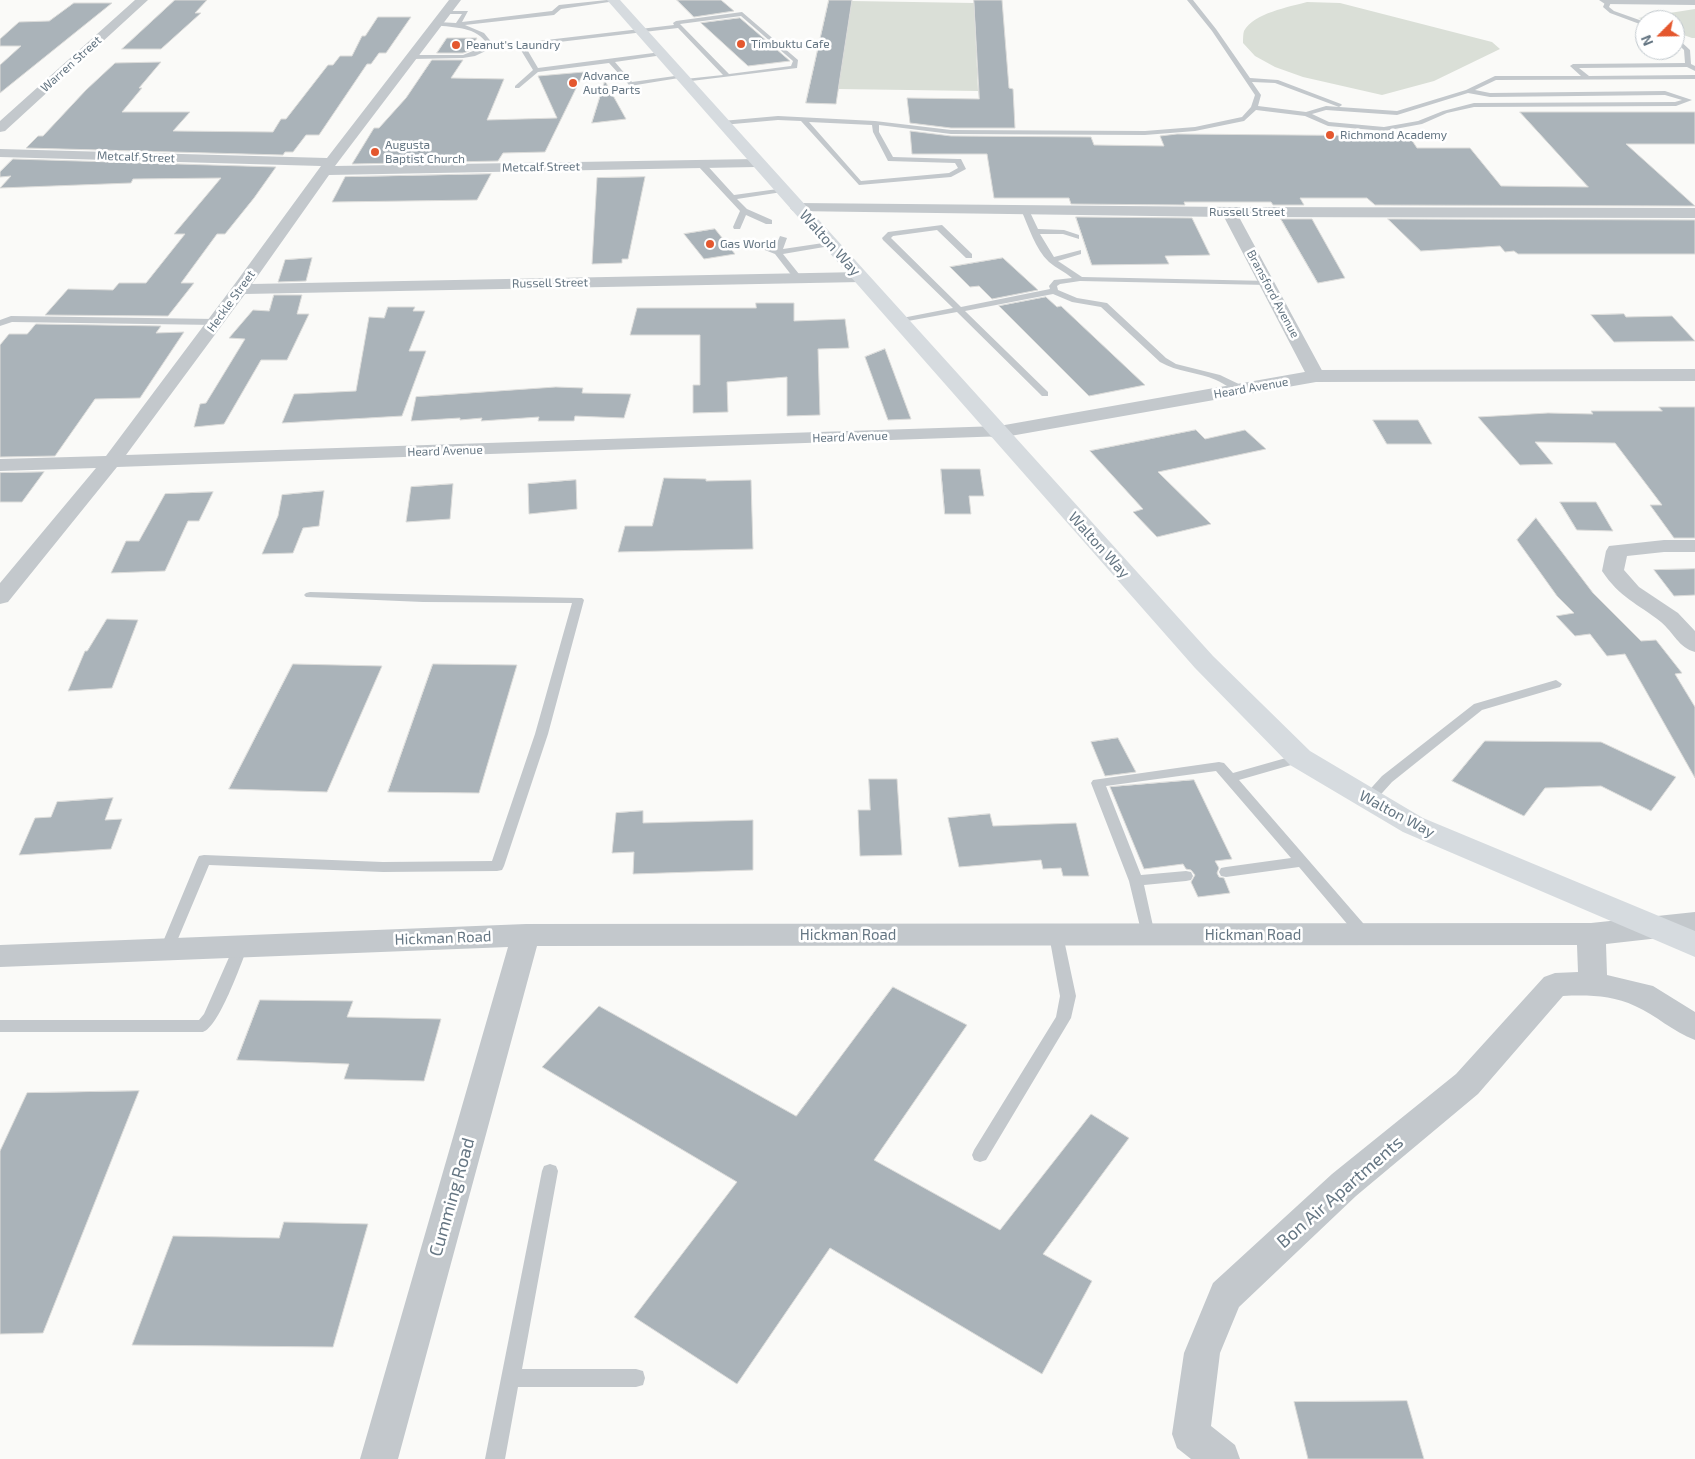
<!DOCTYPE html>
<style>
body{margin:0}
#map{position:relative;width:1695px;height:1459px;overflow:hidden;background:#fafaf8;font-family:"Exo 2",sans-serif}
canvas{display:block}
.north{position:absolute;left:1635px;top:10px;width:50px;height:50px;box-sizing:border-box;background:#fff;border:1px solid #c1c8cd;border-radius:50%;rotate:247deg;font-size:14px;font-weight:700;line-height:20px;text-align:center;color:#657683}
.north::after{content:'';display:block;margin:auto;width:18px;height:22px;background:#e4572e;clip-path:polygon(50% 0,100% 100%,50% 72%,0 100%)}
</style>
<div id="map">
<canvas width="1695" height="1459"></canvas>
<div class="north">N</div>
</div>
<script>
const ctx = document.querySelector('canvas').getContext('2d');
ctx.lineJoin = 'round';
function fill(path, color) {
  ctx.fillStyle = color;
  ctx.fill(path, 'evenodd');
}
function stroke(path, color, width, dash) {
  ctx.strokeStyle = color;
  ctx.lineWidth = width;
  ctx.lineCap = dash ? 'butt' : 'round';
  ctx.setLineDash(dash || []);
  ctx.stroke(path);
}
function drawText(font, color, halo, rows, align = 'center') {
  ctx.font = font + ' "Exo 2",sans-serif';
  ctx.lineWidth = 5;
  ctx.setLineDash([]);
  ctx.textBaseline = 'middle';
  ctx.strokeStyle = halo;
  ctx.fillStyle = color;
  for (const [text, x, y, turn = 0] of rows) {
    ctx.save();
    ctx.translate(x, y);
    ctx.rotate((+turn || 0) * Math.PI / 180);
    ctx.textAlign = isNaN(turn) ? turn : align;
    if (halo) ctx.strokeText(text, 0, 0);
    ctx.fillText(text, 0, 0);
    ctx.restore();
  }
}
const green = new Path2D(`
 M852,1l122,2 4,88 -140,-2z
 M1307,2l33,1 152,39 8,7 -66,32 -52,14 -79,-18 -28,-10 -20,-11 -12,-13c0,-4 0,-9 1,-12 10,-18 45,-24 63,-29z
 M1695,9v29h-3l-17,-6v-12h-30l-7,-2z`);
const building = new Path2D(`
 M175,0h32l-12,13h6l-40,36h-39z
 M677,0h44l13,11 -40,6z
 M829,0h23l-16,104 -30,-1z
 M974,0h28l7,88 4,1 2,39h-64l-41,-5 -3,-25 72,1z
 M74,3h38l-112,90v-28l21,-19h-21v-7l19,-17 30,-1z
 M378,17h33l-25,36h-7l-8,11h-4l-48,71h-13l-13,17h-8l-2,3 -257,-7 12,-12h5l43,-46 29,-27 46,-1 -22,26h3l-20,24h68l-17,19 100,1 8,-13h5l42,-54h5l7,-9h12l10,-20h3z
 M740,18l50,43 -42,5 -47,-43z
 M447,38h30l-8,13 -6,2h-26z
 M432,60h31l-12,18 53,1 -17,41 70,-2 -19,-42 46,-4 -39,80 -42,1 -5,8 -146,3 22,-36h5l27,-30z
 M605,81l21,38 -34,4z
 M1520,112h175v32h-69l69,62 -320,-1 -8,-7h-67l4,7h-31l-2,-3h-87l1,3 -114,-1 -2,-6h-75l-7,-44h-75l-2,-23 41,5 140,1 3,8 70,1 -4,-10 17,-2 232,2 8,12h53l31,38 87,1z
 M13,159l263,8 -22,31 -29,36h-8l-36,49h13l-26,33 -123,-1 23,-26 45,1 6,-7h27l39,-49h-11l47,-56 -88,1 -2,4 -131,5 11,-12 -11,1v-5z
 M491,174l-14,26 -145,2 13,-25z
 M645,177l-17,82h-6v4l-30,1 5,-86z
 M1076,217l116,1 18,37 -45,1 4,8 -77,1z
 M1281,219h31l33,59 -27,5z
 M1388,219l307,1v34h-177l-4,-3 -9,1 -5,-6 -79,5z
 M715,229l20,25 -31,5 -20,-25z
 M312,258l-6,23 -28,1 7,-22z
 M1003,258l35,32 -46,9 -13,-13 -9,1 -20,-20z
 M274,295h28l-5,19h12l-22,46h-26l-37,64 -30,3 6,-23 6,-1 39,-64 -16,-1 24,-28 16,1z
 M1046,297l11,10 4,-1 84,79 -56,11 -90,-90z
 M756,303h38v18l51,-2 4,29 -31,1 2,66 -33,1v-39l-60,5 1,30 -35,1v-28h7v-50h-70l7,-27h119z
 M388,307h27l-2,4h12l-16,40h17l-24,65 -120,7 12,-29 62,-3 13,-74 15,1z
 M1624,314l2,3 46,-1 23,25 -81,1 -23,-27z
 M36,324l125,2 -5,7 28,-1 -44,66 -45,1 -40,57 -55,1v-112l9,-11h18z
 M885,349l26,70 -23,1 -23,-63z
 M556,387l27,1 -1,5 49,1 -7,24 -49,-2 -1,5h-36l1,-4 -58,4 1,-3 -22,2v-2l-49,3 5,-24z
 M1659,407h36v131h-21l-24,-33h12l-47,-62 -80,-1 18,22 -33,1 -42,-48 70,-4 45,1 -2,-3h71z
 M1373,420h45l14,24h-45z
 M1196,430l9,9 40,-9 21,19 -108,23 53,52 -54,13 -24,-25 10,-3 -53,-58z
 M941,469h39l4,27h-15l2,18h-26z
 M44,472l-22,30h-22v-29z
 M664,478l42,1v2l45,-1 2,69 -135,3 7,-26h27z
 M576,480l1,29 -48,5 -1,-30z
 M453,484l-3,35 -44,3 5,-35z
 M324,491l-5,35 -16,2 -10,25 -31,1 16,-38 4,-21z
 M213,492l-14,29h-11l-23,50 -54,2 15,-32h13l26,-47z
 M1560,502h36l17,29 -36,-1z
 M1536,518l57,75 48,48 15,-1 26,33 -7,1 20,33v71l-70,-124 -18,2 -17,-22 -15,2 -19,-20 18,-3 -17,-17 -40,-56z
 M1695,569v26l-21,1 -20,-26z
 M107,619l31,1 -26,68 -44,3 17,-40h2z
 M293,664l89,2 -55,126 -98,-3z
 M433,664l84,1 -38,128 -91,-1z
 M1118,738l18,34 -31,4 -14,-34z
 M1485,741l116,1 75,35 -25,34 -50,-25 -56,2 -21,28 -72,-35z
 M869,779h28l5,76 -42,1 -2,-46h12z
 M1194,780l38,79 -17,2 4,7 -2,5 2,4 5,1 6,15 -32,4 -7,-15 4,-7 -4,-5 -5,-1 -3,-5 -39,5 -34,-82z
 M113,798l-8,22 17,-1 -11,30 -92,6 16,-37 16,-1 6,-15z
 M643,811v12l110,-3v50l-120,4 1,-22 -22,1 4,-40z
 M990,814l3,12 83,-3 13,53h-26l-2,-8 -18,1 -2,-9 -82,7 -11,-49z
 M893,987l74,38 -93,135 126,70 91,-116 38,24 -86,116 49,27 -50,93 -212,-126 -93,136 -103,-67 103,-135 -195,-115 57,-61 197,110z
 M260,1000l93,1 -6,16 94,2 -17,62 -80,-2 5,-15 -112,-4z
 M139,1091l-96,242 -43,1v-183l27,-58z
 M284,1222l84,2 -35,123 -201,-2 41,-109 106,2z
 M1407,1401l17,58h-116l-14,-57z`);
const service = new Path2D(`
 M607,0l9,1 -55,8 -7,6 -89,10 19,8 9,11 28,-1 153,-18 -1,-2 3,-2 66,-9 56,48 -1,8 -114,14 -1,-1 3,-2 38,-4 -45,-47 -153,18 13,22 123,-16 2,3 -48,7 17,20 50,-7 3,2 -55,9 -21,-23 -71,9 -19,16h-4v-2l18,-16 -14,-23 -27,1 -17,8 -12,2 -51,1 -3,-2 3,-2h51l25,-10c-12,-19 -33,-17 -53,-20l2,-3 19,1 6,-9h-16l-2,-3h24l-6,11 90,-11 7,-6zM741,16l52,45 -2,5 -62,8 -49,-50z
 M1187,0h6l23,29 34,49 28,2 63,24 1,1 -3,2 58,4 69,-21 29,-14h86l-11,-10 3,-2 112,-1 -1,-13 -9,-9v-5l15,14 1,14 4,2v5l-8,-4 -108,1 10,8 106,-1v4l-199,1 -21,10 15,3 175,-2 27,9 -16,6 -202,1 -27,6 -25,11 -38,7 -56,-5 -23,-10 -49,-6 -12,11 -49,10 -50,4 -194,-1 -72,-9v7l14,25 65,2h3l5,10 -15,8 -92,8 -58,-64 -23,-1 -56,5 -3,-2 3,-2 56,-5 97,5 76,9 194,1 50,-4 47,-10 9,-10 4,-12 -43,-64zM1252,82l23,1 64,24 -13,-1 -20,6 -48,-6 3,-11zM1468,93l22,4 175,-2 17,5 -7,2 -201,1 -31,8 -25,10 -34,6 -55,-5 -17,-8 14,-4 71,5zM809,122l63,3 1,7 15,29 67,2 3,5 -9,5 -88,8z
 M1606,0h6l-3,7 5,4 31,11v4l-35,-13 -7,-6z
 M698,162h6l30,33 51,-7 1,2 -4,2 -45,7 10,10 25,11v4h-6l-20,-9 -6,14h-6l-1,-2 7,-16 -42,-45z
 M1022,208h6l10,21 26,1 15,5v4l-16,-5h-23l14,23 27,-7v4l-23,7 24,16 188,4 1,2 -4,2 -187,-4 -20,3 -3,2 1,4 19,8 30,5 59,55 10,6 44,11 25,12v4c-9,2 -20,-7 -29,-11 -18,-8 -39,-8 -56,-18l-59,-55 -29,-5 -19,-8 -88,17 83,81v4h-6l-85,-84 -60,11v-4l56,-11 -70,-68 -1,-2 6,-6 54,-7 30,29v4h-6l-29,-28 -44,6 -2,2 70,69 89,-18 -1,-3 5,-6 18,-2c-7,-6 -16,-10 -23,-16 -14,-13 -20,-35 -28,-52z
 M780,236l7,2 -4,11 47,-7 4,2 -4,2 -47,8 20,25 -4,2h-3l-21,-27 -28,-11 4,-2 24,7z
 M11,316l205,3 4,3 -4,3 -204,-3 -12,4v-6z
 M310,592l272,6 2,2 -36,134 -44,132 -2,4 -5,1 -114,1 -174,-7 -37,88 -5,2 -5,-2 -2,-4 37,-89 2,-4 5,-1 179,7 109,-1 43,-127 37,-131 -149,-1 -117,-5 -2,-2 2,-2z
 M1556,680l6,4 -2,3 -78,23 -90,72 -18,20h-10l-2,-3 2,-3 18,-20 92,-72z
 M1300,754l6,4 -1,3 -66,19 130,150 2,4 -2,4 -5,2 -5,-2 -60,-71 -73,10 -5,-1 -2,-4 2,-4 5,-1 65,-9 -75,-87 -110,15 35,89 45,-4 5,1 2,4 -2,4 -5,1 -42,4 11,50 -2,4 -5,2 -5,-2 -14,-58 -38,-98 2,-3 126,-18 5,1 9,10z
 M1056,929l5,2 2,4 13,61 -5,22 -85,142 -6,2 -6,-2 -2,-5 2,-5 82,-133 4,-21 -11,-61 2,-4z
 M241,940l5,2 2,4c-7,18 -29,81 -45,86h-203v-12h199l5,-6 30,-68 2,-4z
 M550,1164l6,2 2,5 -36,198h114l7,2 2,7 -2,7 -7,2h-118l-13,72h-20l57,-288 2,-5z`);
const minor = new Path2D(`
 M135,0h13l-143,131 -5,1v-11z
 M449,0h12l-126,166 421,-7 5,1 2,3 -2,3 -5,1 -427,8 -77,109 609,-12 6,2 2,3 -2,3 -6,2 -616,12 -119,161 873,-29 7,2 3,4 -3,4 -889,31 -109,135 -8,2v-21l96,-115 -96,3v-12l106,-3 128,-171 87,-119 -321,-9v-8l327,9z
 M798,203l431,4 466,1v10l-456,-1 86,159 -3,4 -6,1 -6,-1 -3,-4 -83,-159 -431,-6 -3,-3 3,-3z
 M1664,540h31v12h-31l-37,4 -3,14 15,17 39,26 17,18v21c-16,-4 -22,-20 -34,-30 -24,-19 -41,-24 -59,-51l4,-20 3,-5z
 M1695,912v22l-89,10 1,31 46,11 42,26v28c-22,-8 -39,-25 -60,-34 -23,-11 -48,-11 -72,-10l-85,98 -122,102 -117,111 -19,46 -9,73 24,19 5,14h-49l-14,-11 -5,-14 12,-81 29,-70 119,-109 124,-100 88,-97 11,-4 23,-1 -1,-27 -1040,1 -139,513h-38l148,-512 -508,20v-22l526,-21 1065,-1z`);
const tertiary = new Path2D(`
 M1599,0h96v5l-90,-1z
 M1695,369v12l-379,1 -317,56 -8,-1 -3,-5 3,-5 8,-1 317,-56z`);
const secondary = new Path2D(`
 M607,0h13l593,656 97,95 113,67 272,113v26l-292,-125 -113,-67 -95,-97z`);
const markers = [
 [741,44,5,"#e4572e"],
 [456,45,5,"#e4572e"],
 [573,83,5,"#e4572e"],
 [1330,135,5,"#e4572e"],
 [375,152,5,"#e4572e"],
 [710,244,5,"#e4572e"]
];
const farPoinames = [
 ["Timbuktu Cafe",751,44],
 ["Peanut's Laundry",466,45],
 ["Advance",583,76],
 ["Auto Parts",583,90],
 ["Richmond Academy",1340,135],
 ["Augusta",385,145],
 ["Baptist Church",385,159],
 ["Gas World",720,244]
];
const farStreetnames = [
 ["Warren Street",71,64,-42],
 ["Metcalf Street",136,157,2],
 ["Metcalf Street",541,167,-1],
 ["Russell Street",1247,212],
 ["Russell Street",550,283,-1],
 ["Bransford Avenue",1273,294,62],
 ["Heckle Street",231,301,-54],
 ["Heard Avenue",1251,388,-10],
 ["Heard Avenue",850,437,-2],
 ["Heard Avenue",445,451,-2]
];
const streetNames = [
 ["Walton Way",830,243,48],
 ["Walton Way",1099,545,48],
 ["Walton Way",1397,814,28],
 ["Hickman Road",848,935],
 ["Hickman Road",1253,935],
 ["Hickman Road",443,938,-2]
];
const nearStreetnames = [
 ["Bon Air Apartments",1340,1192,-41],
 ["Cumming Road",452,1197,-74]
];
fill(green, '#dadfd7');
fill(building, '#aab3b9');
stroke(building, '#dcdcda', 1);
fill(service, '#c3c8cc');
fill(minor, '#c3c8cc');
fill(tertiary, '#c3c8cc');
fill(secondary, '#d6dbdf');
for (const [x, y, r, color] of markers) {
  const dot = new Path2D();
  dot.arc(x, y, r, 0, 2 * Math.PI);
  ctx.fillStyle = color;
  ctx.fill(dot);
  stroke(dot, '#fff', 2);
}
drawText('12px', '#657683', '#fff', farPoinames, 'left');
drawText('12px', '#657683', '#fff', farStreetnames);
drawText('15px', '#657683', '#fff', streetNames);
drawText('18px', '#657683', '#fff', nearStreetnames);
</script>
